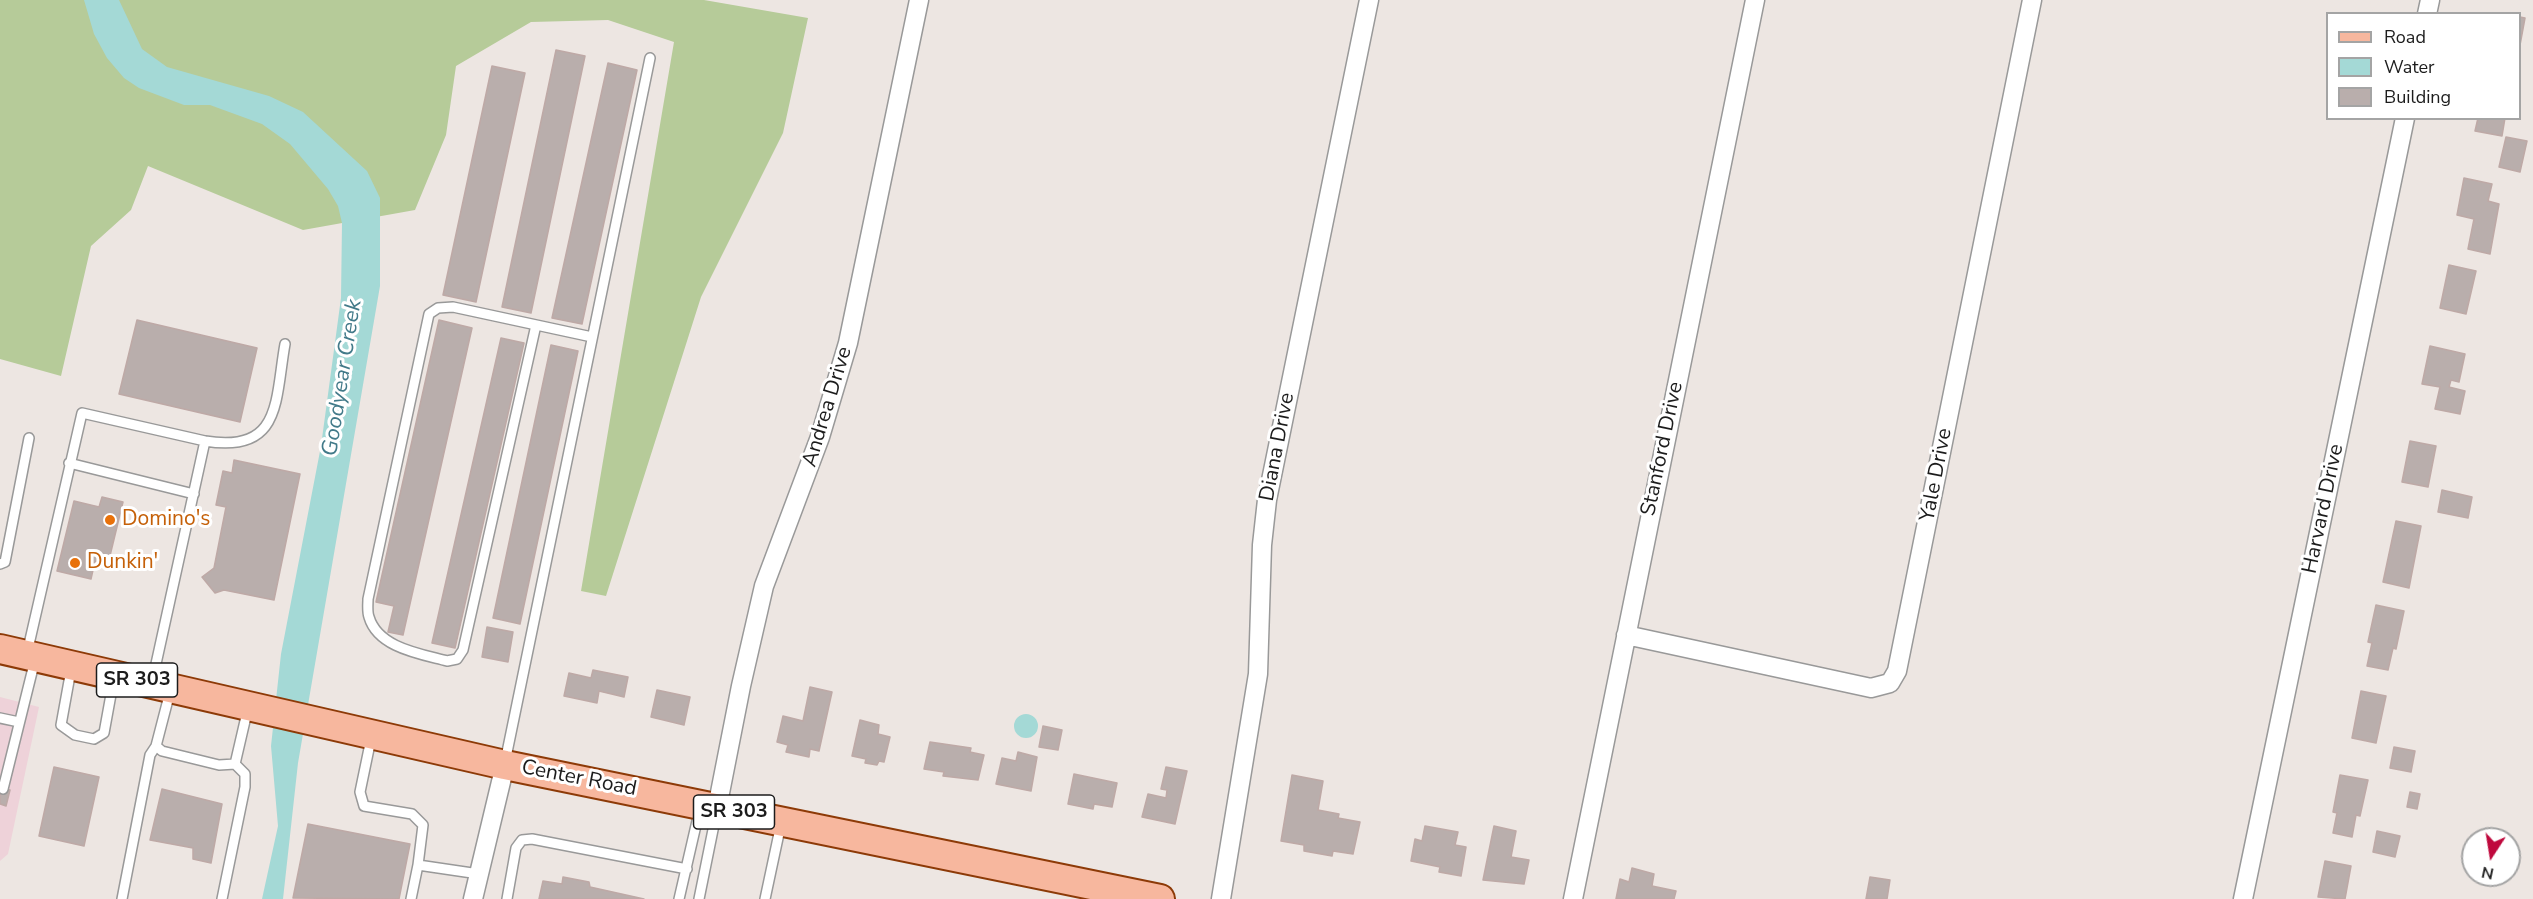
<!DOCTYPE html>
<style>
body{margin:0}
#map{position:relative;width:2533px;height:899px;overflow:hidden;background:#ede6e2;font-family:"Nunito Sans",sans-serif}
canvas{display:block}
.legend{position:absolute;left:2326px;top:12px;width:195px;height:108px;box-sizing:border-box;background:#fff;border:2px solid #a4a4a4;margin:0;padding:8px 10px;list-style:none;font-size:18px;color:#1c1c1c}
.legend li{display:flex;align-items:center;gap:12px;height:30px}
.legend b{width:30px;border:2px solid #a4a4a4}
.north{position:absolute;left:2461px;top:827px;width:60px;height:60px;box-sizing:border-box;background:#fff;border:2px solid #a4a4a4;border-radius:50%;rotate:192deg;font-size:16px;font-weight:700;line-height:24px;text-align:center;color:#1c1c1c}
.north::after{content:'';display:block;margin:auto;width:21px;height:27px;background:#bf093d;clip-path:polygon(50% 0,100% 100%,50% 72%,0 100%)}
</style>
<div id="map">
<canvas width="2533" height="899"></canvas>
<ul class="legend">
<li><b style="height:8px;background:#f7b79e"></b>Road</li>
<li><b style="height:16px;background:#a4d9d6"></b>Water</li>
<li><b style="height:16px;background:#b9aeac"></b>Building</li>
</ul>
<div class="north">N</div>
</div>
<script>
const ctx = document.querySelector('canvas').getContext('2d');
ctx.lineJoin = 'round';
function fill(path, color) {
  ctx.fillStyle = color;
  ctx.fill(path, 'evenodd');
}
function stroke(path, color, width, dash) {
  ctx.strokeStyle = color;
  ctx.lineWidth = width;
  ctx.lineCap = dash ? 'butt' : 'round';
  ctx.setLineDash(dash || []);
  ctx.stroke(path);
}
function drawText(font, color, halo, rows, align = 'center') {
  ctx.font = font + ' "Nunito Sans",sans-serif';
  ctx.lineWidth = 6;
  ctx.setLineDash([]);
  ctx.textBaseline = 'middle';
  ctx.strokeStyle = halo;
  ctx.fillStyle = color;
  for (const [text, x, y, turn = 0] of rows) {
    ctx.save();
    ctx.translate(x, y);
    ctx.rotate((+turn || 0) * Math.PI / 180);
    ctx.textAlign = isNaN(turn) ? turn : align;
    if (halo) ctx.strokeText(text, 0, 0);
    ctx.fillText(text, 0, 0);
    ctx.restore();
  }
}
const commercial = new Path2D(`
 M0,697l39,10 -31,147 -8,7z`);
const forest = new Path2D(`
 M0,0h704l104,18 -25,115 -82,164 -95,299 -25,-5 93,-549 -66,-22 -77,2 -75,44 -10,69 -31,75 -112,20 -155,-64 -17,44 -40,36 -30,130 -61,-17z`);
const water = new Path2D(`
 M84,0h35l23,49 25,18 102,29 34,16 64,59 13,27v88l-82,477 -15,136h-21l16,-73 -7,-80 10,-92 40,-208 20,-148 1,-75 -4,-17 -10,-17 -38,-45 -28,-20 -52,-19h-26l-45,-17 -15,-10 -17,-20 -13,-24z
 M1014 726a12 12 0 1 1 24 0a12 12 0 1 1-24 0Z`);
const building = new Path2D(`
 M2520,17l5,1 -5,27z
 M556,50l29,6 -54,257 -29,-6z
 M608,63l29,7 -55,254 -30,-6z
 M492,66l33,7 -49,229 -33,-7z
 M2478,118h27l-3,18 -27,-5z
 M2506,137l21,4 -7,31 -21,-5z
 M2464,178l28,6 -4,17 11,3 -9,50 -22,-5 6,-30 -17,-4z
 M2449,265l27,6 -10,43 -26,-6z
 M137,320l120,28 -17,74 -121,-28z
 M439,320l33,8 -69,307 -15,-3 6,-26 -18,-4z
 M501,338l23,5 -69,305 -23,-5z
 M551,345l27,6 -58,273 -27,-6z
 M2430,346l35,8 -6,28 -8,-2 -2,7 16,4 -5,23 -25,-5 5,-22 -18,-3z
 M2410,441l26,5 -8,41 -26,-5z
 M234,460l66,14 -26,126 -50,-10 -9,3 -13,-16 12,-9 12,-61 -10,-2 7,-34 9,2z
 M2442,490l30,7 -4,21 -30,-6z
 M102,497l21,5 -15,62 -13,-3 -4,18 -34,-8 17,-70 25,6z
 M2396,521l25,5 -12,62 -26,-6z
 M2376,605l28,6 -8,38 -3,-1 -5,22 -21,-4 5,-23 -4,-1z
 M487,627l26,5 -5,30 -26,-5z
 M593,670l35,7 -4,20 -25,-6 -2,12 -33,-7 5,-23 22,5z
 M810,687l22,5 -13,59 -9,-2 -1,8 -23,-5 2,-7 -11,-3 6,-26 20,5z
 M657,690l33,7 -6,28 -33,-8z
 M2361,691l25,5 -10,47 -24,-5z
 M860,720l19,5 -1,9 12,3 -6,25 -5,-1 -2,4 -12,-2 1,-4 -14,-3z
 M1043,726l19,4 -4,20 -19,-3z
 M930,742l41,6 -1,4 14,3 -6,25 -35,-4 1,-4 -20,-3z
 M2394,747l21,4 -4,21 -21,-4z
 M1018,752l19,5 -6,34 -35,-7 6,-26 14,3z
 M54,767l45,10 -15,69 -45,-10z
 M1166,767l21,4 -12,53 -33,-7 6,-23 18,4 1,-8 -6,-1z
 M1074,774l43,9 -5,24 -18,-3 -1,5 -25,-5z
 M1292,775l31,6 -5,29 21,4 -1,4 22,4 -7,32 -20,-3 -1,5 -28,-5v-6l-23,-4z
 M2340,775l28,5 -8,36 -4,-1 -4,22 -19,-4 4,-20 -4,-1z
 M0,788l10,2 -4,16 -6,-2z
 M162,789l60,15 -11,59 -18,-4v-11l-43,-8z
 M2410,792l10,2 -3,15 -10,-2z
 M308,824l102,20 -11,55 -106,-1z
 M1425,826l33,6 -3,13 11,2 -5,29 -22,-4 1,-5 -29,-6 4,-22 7,2z
 M1494,826l22,5 -5,26 18,3 -5,24 -41,-4z
 M2377,831l23,5 -5,21 -22,-5z
 M2325,861l26,5 -6,33 -27,-2z
 M1632,868l22,6 -2,12 24,5 -2,8h-58l4,-20 9,3z
 M563,877l26,5 1,5 54,12h-105l4,-18 19,3z
 M1870,877l20,3 -3,19h-21z`);
const lane = new Path2D(`
 M536,325l-73,325 -6,9 -10,2c-26,-7 -69,-13 -78,-44 -2,-5 -1,-13 -1,-18l61,-285 9,-6 15,-1 139,30
 M205,441c77,13 70,-41 80,-97
 M69,463l125,31
 M0,564l5,-2 24,-124
 M27,653l55,-240 123,28 -53,241
 M71,670l-10,55 14,10 19,4 10,-6 10,-55
 M0,718l19,4
 M371,739l-11,53 4,14 48,8 11,11 -5,40 61,9
 M156,746l6,5 57,14 16,-1
 M505,762l145,-704
 M235,764l13,-56
 M3,789l32,-129
 M122,899l28,-144 6,-9 14,-54
 M222,899l23,-112v-13l-10,-10
 M411,899l7,-34
 M507,899l9,-51 6,-8 10,-1 155,30
 M679,899l21,-91
 M699,899l18,-89
 M765,899l16,-75`);
const street = new Path2D(`
 M2427,14l3,-14
 M1626,635l245,53 19,-5 7,-12 135,-671
 M717,808l24,-122 23,-100 56,-149 28,-94 71,-343
 M473,899l32,-134
 M1221,899l37,-225 4,-129 5,-45 102,-500
 M1573,899l182,-899
 M2243,899l162,-781`);
const primary = new Path2D(`
 M0,649l505,116 655,134`);
const markers = [
 [110,520,6,"#e8710a"],
 [75,563,6,"#e8710a"]
];
const shields = [
 [137,680,81],
 [734,812,81]
];
const shieldNames = [
 ["SR 303",137,680],
 ["SR 303",734,812]
];
const streetNames = [
 ["Andrea Drive",828,407,-73],
 ["Diana Drive",1278,447,-79],
 ["Stanford Drive",1663,449,-78],
 ["Yale Drive",1937,475,-79],
 ["Harvard Drive",2324,509,-78],
 ["Center Road",579,779,11]
];
const foodNames = [
 ["Domino's",122,520],
 ["Dunkin'",87,563]
];
const waterNames = [
 ["Goodyear Creek",343,378,-81]
];
fill(commercial, '#eed2d9');
fill(forest, '#b6cb99');
fill(water, '#a4d9d6');
fill(building, '#b9aeac');
stroke(building, '#bea9a6', 1.5);
stroke(lane, '#999', 12);
stroke(street, '#999', 21);
stroke(primary, '#8d3a07', 32);
stroke(lane, '#fff', 9);
stroke(street, '#fff', 18);
stroke(primary, '#f7b79e', 28);
for (const [x, y, r, color] of markers) {
  const dot = new Path2D();
  dot.arc(x, y, r, 0, 2 * Math.PI);
  ctx.fillStyle = color;
  ctx.fill(dot);
  stroke(dot, '#fff', 2);
}
for (const [x, y, w] of shields) {
  const box = new Path2D();
  box.roundRect(x - w / 2, y - 17, w, 34, 4.5);
  ctx.fillStyle = '#fff';
  ctx.fill(box);
  stroke(box, '#1c1c1c', 1.5);
}
drawText('bold 20px', '#1c1c1c', null, shieldNames);
drawText('21px', '#1c1c1c', '#fff', streetNames);
drawText('21px', '#c56008', '#fff', foodNames, 'left');
drawText('italic 22px', '#427a89', '#fff', waterNames);
</script>
